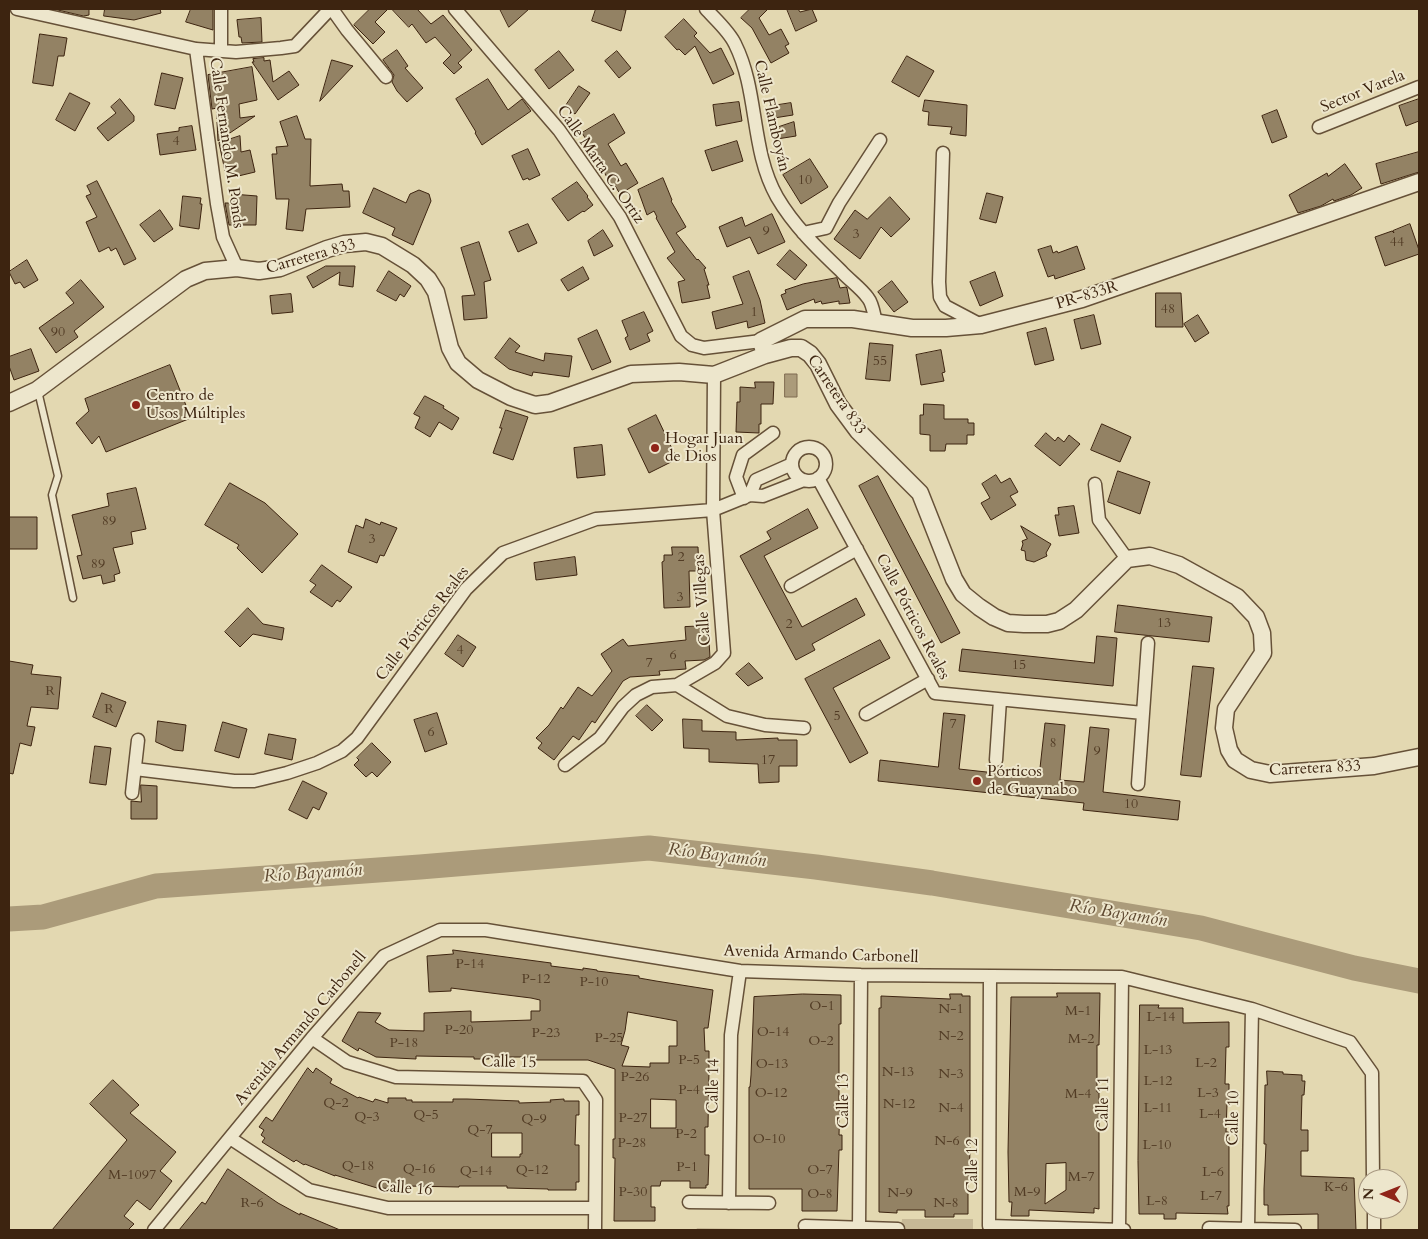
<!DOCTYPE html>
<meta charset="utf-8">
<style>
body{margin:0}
#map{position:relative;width:1428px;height:1239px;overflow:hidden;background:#e3d8b1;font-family:Cardo,serif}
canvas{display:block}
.frame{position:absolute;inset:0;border:10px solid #3d2410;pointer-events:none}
.north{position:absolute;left:1358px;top:1169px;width:50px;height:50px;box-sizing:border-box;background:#ede6cc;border:1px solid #a79881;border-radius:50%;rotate:271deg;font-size:14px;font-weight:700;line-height:20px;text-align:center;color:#3d2410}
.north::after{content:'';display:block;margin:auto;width:18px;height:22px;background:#8f2418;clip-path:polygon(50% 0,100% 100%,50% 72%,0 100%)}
</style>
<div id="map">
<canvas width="1428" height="1239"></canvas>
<div class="frame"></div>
<div class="north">N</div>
</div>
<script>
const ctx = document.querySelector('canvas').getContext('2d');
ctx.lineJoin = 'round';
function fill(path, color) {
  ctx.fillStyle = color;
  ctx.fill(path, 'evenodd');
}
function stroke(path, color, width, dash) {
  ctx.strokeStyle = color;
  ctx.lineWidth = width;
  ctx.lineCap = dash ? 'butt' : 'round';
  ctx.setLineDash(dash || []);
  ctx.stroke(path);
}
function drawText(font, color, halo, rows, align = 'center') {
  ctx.font = font + ' Cardo,serif';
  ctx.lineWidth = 4;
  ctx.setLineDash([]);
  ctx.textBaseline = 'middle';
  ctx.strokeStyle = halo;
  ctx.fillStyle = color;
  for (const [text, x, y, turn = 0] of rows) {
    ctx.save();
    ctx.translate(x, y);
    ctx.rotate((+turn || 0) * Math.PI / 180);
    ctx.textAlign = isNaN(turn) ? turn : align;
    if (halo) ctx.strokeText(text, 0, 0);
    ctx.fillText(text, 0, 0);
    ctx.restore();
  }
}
const green = new Path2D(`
 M902,1219h71v11h-72z
 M697,1228l94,2h-95z`);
const water = new Path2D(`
 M785,374h12v23h-12z`);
const river = new Path2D(`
 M9,919l34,-2 113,-31 264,-19 229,-19 167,19 116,16 269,45 153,40 65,13`);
const building = new Path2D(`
 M54,9h35v6l-5,1z
 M105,9h55l1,4 -27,7 -30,-4z
 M191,9h22v21l-27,-8z
 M370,9h18l-13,13 10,10 -12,12 -19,-19z
 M392,9h25l14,15 12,-9 29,35 -14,13 4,4 -8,7 -11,-11 8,-8 -16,-18 -9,6 -14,-19 -3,3z
 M500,9h29l-20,18z
 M596,9h23l7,1 -5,21 -29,-10z
 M750,9h18l-9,9 10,17 12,-6 8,15 -4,2 4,7 -18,10 -19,-35 -11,-10z
 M787,9h11l2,3 12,-3 5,12 -21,10z
 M261,18l1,24 -20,1 -1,-6h-2l-2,-17z
 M684,19l13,14 -3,3 16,17 11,-5 13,26 -21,10 -18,-38 -10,9 -6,-6 -2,1 -12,-13z
 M40,34l27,4 -3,18h-6l-5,30 -20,-3z
 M397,50l11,16 -3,2 18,20 -16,14 -10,-11 -5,-9 2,-7 -11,-15z
 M559,51l15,19 -25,19 -14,-19z
 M617,51l14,17 -12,10 -14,-17z
 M907,56l27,15 -15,26 -27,-15z
 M264,58v3l6,-1 3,22 16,-11 10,14 -21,15 -26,-38h2l-1,-3z
 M332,60l21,6 -33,35z
 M252,67l5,33 -18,4 1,14 15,-2 -37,25 -1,-19 6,-1 -6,-2v-11l-5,1 -4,-34z
 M162,73l21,5 -8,31 -20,-4z
 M488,79l20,31 14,-11 9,12 -49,34 -7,-12 1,-1 -20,-33z
 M579,86l11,7 -15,21 -10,-7z
 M70,93l20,10 -15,28 -19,-11z
 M120,99l14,17v5l-26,20 -11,-13 19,-15 -5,-6z
 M1419,99v22l-13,5 -7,-20z
 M925,100l42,5 -1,31 -16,-2 2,-7 -24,-2 1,-13 -6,-1z
 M739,102l3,19 -26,5 -3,-21z
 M791,103l2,12 -19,3 -2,-12z
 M1277,110l10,27 -15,6 -10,-27z
 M614,114l11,19 -17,11 13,22 5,-3 12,20 -18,11 -6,-10 -2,2 -8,-14 3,-1 -25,-38z
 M297,116l8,23h6l-1,47 32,-2 1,7h6l1,16 -44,2 -3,22 -17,-2 3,-30h-13l-4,-45h5l-1,-7 12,-1 -8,-24z
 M794,122l2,14 -19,3 -1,-11z
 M192,126l4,24 -36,5 -3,-21 22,-3v-3z
 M240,136l1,16 9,-2 5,22 -25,6 -2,-7h-3l-6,-28z
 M737,141l6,20 -31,10 -7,-20z
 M528,149l12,26 -11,5 -1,-2 -5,2 -11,-24z
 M1419,152v20l-38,12 -5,-20z
 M810,159l18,28 -27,17 -18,-29z
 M1345,164l17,24 -11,7 -17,6 -1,-2 -12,7 -23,7 -9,-18 38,-22 1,3z
 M663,178l9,22 -1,1 15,26 -10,6 21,27 1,-1 8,9 -2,1 5,16h-2l3,13 -28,5 -4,-21 7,-2 -18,-22 8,-6 -19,-34 1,-1 -3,-6 -7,4 -9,-25z
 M97,181l39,78 -12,6 -8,-17 -5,3 -2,-4 -10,5 -13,-30 11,-5 -11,-21 5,-2 -4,-8z
 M577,182l11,14 -1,1 6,8 -9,7 -1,-1 -15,10 -16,-22z
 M374,188l32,15 4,-9 9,-4 10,4 2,7 -18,44 -21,-10 3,-7 -32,-15z
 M987,193l16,4 -7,26 -16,-4z
 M232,194l25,2 -1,29h-27l-4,-22h7z
 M183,196l18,2 -1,6h2l-3,25 -19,-3z
 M890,197l20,22 -19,18 -10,-10 -21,32 -26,-20 21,-29 12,9z
 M160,210l13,19 -19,13 -14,-17z
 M772,214l13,28 -27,12 -8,-17 -23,10 -8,-20 23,-10 3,9z
 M528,224l9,19 -19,9 -9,-20z
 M1410,224l9,26v4l-34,12 -10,-29 17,-6 2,2 -1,-2z
 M603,230l10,16 -19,10 -6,-15z
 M479,242l12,38 -7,2 3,36 -23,2 -2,-24 13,-1 -14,-47z
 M1051,246l2,7 4,-2 1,2 19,-7 8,23 -30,10 -1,-4 -6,2 -10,-27z
 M790,250l17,15 -12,15 -18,-15z
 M27,260l11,20 -14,8 -4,-6 -5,2 -6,-12z
 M326,266h29l-2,21 -14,-2 1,-13 -27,16 -6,-11z
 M583,267l6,12 -21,12 -7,-11z
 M389,271l22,15 -7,11 -4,-3 -4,7 -19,-10z
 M749,271l11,29 5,23 -17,5 -1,-7 -31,8 -4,-17 31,-8 -10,-27z
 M995,272l8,24 -23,10 -10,-24z
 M837,278l3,10 6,-1 1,1 3,15 -11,1v-3l-17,3 -1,-3 -6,2 -1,-4 -27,11 -6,-15 5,-2 -1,-3 18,-6z
 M81,280l23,27 -30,24 4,6 -22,16 -17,-25 35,-25 -8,-10z
 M892,281l16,21 -14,10 -16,-20z
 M1156,293h25l2,34h-27z
 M291,294l2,18 -21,2 -2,-18z
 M644,312l9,19 -6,3 3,7 -20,9 -5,-12 3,-2 -6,-15z
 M1094,315l7,29 -20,5 -7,-29z
 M1198,315l11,18 -14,9 -11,-18z
 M1046,328l8,32 -19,5 -8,-32z
 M597,330l14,32 -19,8 -14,-31z
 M510,338l10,8 -5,6 29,9 1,-8 27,3 -3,21 -36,-5 -1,4 -23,-7 -14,-11z
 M870,343l23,2 -3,36 -24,-2z
 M31,349l8,22 -25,9 -5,-14v-9z
 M941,350l4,22 -3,1 2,8 -23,4 -5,-30z
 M170,365l21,53 -85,34 -7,-16 -7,8 -16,-21 13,-12 -4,-12z
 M755,382h19l-1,22h-12v20h-2v9l-23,-1 1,-30h3v-15l15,1z
 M425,396l19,10 -1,2 16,10 -7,12 -13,-8 -9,15 -15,-9 5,-11 -6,-3z
 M924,404l20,1v14h24v4h6v12h-7v9h-21l-1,7h-15v-16l-10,-1v-19h3z
 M506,410l22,7 -15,43 -20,-7 9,-25h-2z
 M656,415l21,44 -28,14 -21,-44z
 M1102,424l29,13 -11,25 -29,-12z
 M1046,433l9,8 3,-4 6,5 5,-7 11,9 -20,22 -25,-20z
 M602,445l3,30 -28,3 -3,-30z
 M1118,471l32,11 -10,32 -32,-12z
 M996,475l5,8 9,-5 8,14 -8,4 6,9 -25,15 -10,-17 9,-5 -8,-14z
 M878,476l82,157 -19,10 -82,-157z
 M230,483l35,20 33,31 -36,39 -25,-25 2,-3 -34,-20z
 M136,488l10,41 -15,3 2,12 -20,4 7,25 -6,2 1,6 -12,3 -2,-9 -18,4 -6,-23 5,-1 -10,-40 37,-9 -2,-12z
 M1074,506l5,27 -20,3 -4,-21h4l-1,-7z
 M808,509l10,19 -54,28 38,71 54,-29 9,17 -53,29 3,6 -19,10 -56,-104 31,-17 -4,-7z
 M9,517h28v32h-28z
 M366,519l14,6 1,-3 16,6 -13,28 -4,-1 -3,8 -29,-11 8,-27 7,3z
 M1021,526l30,18 -5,9 1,3 -13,6 -8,-2 -1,-9 -4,-1 2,-6 -1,-3 5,-2z
 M672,547h26l1,24h-10l1,36 -26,1 -2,-46 2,-1v-6h8z
 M575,557l2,18 -41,5 -2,-17z
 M322,565l30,22 -12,15 -3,-2 -5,7 -22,-15 6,-7 -6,-4z
 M1118,605l94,12 -3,25 -94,-10z
 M248,608l15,16 21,4 -2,12 -29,-6 -13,13 -15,-15z
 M708,626l2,31 -6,3 -19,1 1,8 -27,2 1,4 -30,2 -7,4 -28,42 -3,-2 -13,19 -6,-4 -19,24 -16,-12 4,-5 -6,-5 13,-13 12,-18 2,2 15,-22 14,9 20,-25 -11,-17 22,-15 5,7 58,-6 -1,-13z
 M458,635l18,12 -13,20 -18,-13z
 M1097,636l20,2 -4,48 -154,-15 3,-22 132,14z
 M880,640l10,18 -57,30 35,65 -18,10 -45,-84z
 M9,661l24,4 -2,9 30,3 -3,32 -27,-2 -4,19 8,1 -4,19 -11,-3 -7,31 -4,-1z
 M749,663l14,15 -15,8 -12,-12z
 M1193,666l21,2 -13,109 -20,-2z
 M102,693l24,9 -10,25 -23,-10z
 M647,705l16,15 -11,11 -16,-15z
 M437,713l10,31 -22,8 -11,-32z
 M944,713l21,2 -6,54 64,7 16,1 6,-54 20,2 -5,55 24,2 6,-55 19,2 -6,63 77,9 -2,19 -95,-10 1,-7 -206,-22 2,-21 58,7z
 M683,719l19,1v11l34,1v8l42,-2v2h19v26h-18v16l-20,1 -1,-19 -49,-2v-13l-25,-1z
 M158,721l28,4 -3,26 -9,-1 -18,-8z
 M223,722l24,7 -8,29 -24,-7z
 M269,734l27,5 -4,21 -27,-6z
 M372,743l19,19 -14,15 -5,-5 -6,5 -12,-12 5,-5 -2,-2z
 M95,746l16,2 -5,37 -16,-2z
 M303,781l24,12 -8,17 -6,-3 -6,12 -18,-9z
 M141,785l16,1v33h-26v-18l10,1z
 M453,950l98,13v3l32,4v-2l14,2v1l42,5v2l17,3 57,9 -5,38h-4l1,23h4v19l-1,57h-3v28h4l-1,30h-2v3h-16v-7h-29l-1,5h-9v21h4v14h-41l1,-63h-2v-19h2v-70l-27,-9h-56v-3h-43v2h-15v-2l-58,-1v3l-40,-2 -17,-9 -1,3 -16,-10 16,-29 23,1 -6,9 14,8 35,1v-18l47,-2v11l60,-2v-9h9v-11l-9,-2 -80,-10v3l-22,1 -2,-36 26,-2zM628,1012l49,9v25h-8v17h-19v4l-28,-1 7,-19 -8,-2 4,-14zM651,1099l25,1v28h-25z
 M1057,993h43l-1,52h-2v47h2v17h2l-2,15v85l-5,-1v5l-65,-3v6h-18l1,-14h-3l-1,-50 3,-155h46zM1066,1163v27l-21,14 1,-40z
 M803,994l38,1v29h-2v77h1l-1,34h3v15h-3l-2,61h-35v-22h-53v-102h1l1,-12 3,-78z
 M950,994h12v2h8v154l-1,31h-1v33h-14v3h-29v-7h-28v3l-18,-1v-204h2v-12l69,3z
 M1140,1005h19l-1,3h25v15l46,-1v25h-3l-1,37h4v19l-2,1 -1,28h3v74h-2l1,8 -52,-1v6h-12v-5h-25l-1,-53z
 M308,1068l5,5 3,-5 16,11 -2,4 28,15 1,-1 14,5 2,-3 13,4v-5h18v2h6v2h41v-3h14l52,2v2l32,-1 -1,-2 14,-1v2h15v14h-3l-1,30h4v37h-3v8h-28v-1l-41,-1v-2h-48v1l-53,-1v3l-29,-1 -42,-13v1l-30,-12 -1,1 -8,-5 -2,2 -32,-20 3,-4 -4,-3 3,-5 -5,-3 7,-10 6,4zM492,1133h30v21h-2v3h-28z
 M1267,1071l16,1v2l19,1v6h3l-1,14h-2l-1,35h7v21h-7v25l53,2 2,52h-38v-16l-50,1v-10h-4v-16l2,-45h-2l1,-59h2z
 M113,1080l26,25 -9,8 46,39 -16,19 12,10 -22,29 -13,-10 -13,16 10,8 -6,6h-76l75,-90 -37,-36z
 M228,1169l50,34 22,12v-2l40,17h-161l23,-28 3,2z`);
const service = new Path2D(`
 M38,391l20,85 -6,19 21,103`);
const minor = new Path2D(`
 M17,9l179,40 40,3 45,-4 14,-2 35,-37
 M221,9v42
 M332,9l15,21 39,47
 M455,9l104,121 61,87 61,119 11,9 12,3 57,-7
 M706,9c9,10 23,22 29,35 24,48 15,105 42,153 17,29 40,51 64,74 8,9 20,17 27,27 5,6 6,17 8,25
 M196,49l21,155 6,33 14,31
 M1319,127l100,-40
 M943,153l-4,129 1,15 5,9 36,19
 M803,233l23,-5 13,-25 41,-63
 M792 464a17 17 0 1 1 34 0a17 17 0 1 1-34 0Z
 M818,478l117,215 208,20
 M1095,484l4,36 28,39
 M750,495l6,-15 36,-16
 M744,498l-8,-21 7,-22 30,-22
 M791,586l66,-37
 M677,685l50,31 38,9 39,3
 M866,714l62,-35
 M996,760l4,-60
 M565,765l35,-27 23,-31 13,-12 16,-8 25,-2 38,-22 9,-10 -11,-143 1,-135
 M135,769l99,12h20l33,-8 30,-10 25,-12 15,-13 109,-149 37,-36 93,-34 117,-9 37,-15 13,1 41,-16
 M1138,784l10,-141
 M132,793l6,-53
 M990,976l-1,250 135,4
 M312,1038l35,24 49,15 187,4 13,19 -1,130
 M230,1138l79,52 79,18h207
 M689,1202l80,1
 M729,1203l2,-168 9,-64
 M1374,1209v21
 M805,1226l93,3
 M859,1227l2,-252
 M1209,1228l86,2
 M1248,1228l4,-219
 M154,1230l158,-192 72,-82 56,-26h46l254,41 121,4 261,2 130,32 98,33 22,31 1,106
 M1119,1230l3,-253`);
const tertiary = new Path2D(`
 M765,355l-4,-14 44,-22h48l59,9h34l35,-3 101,-26 337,-117
 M9,403l28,-13 149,-111 19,-8 32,-3 22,3 21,-3 47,-19 17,-5 22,-2 16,4 31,19 15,14 8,13 14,56 8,15 20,17 33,17 24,8 15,-2 81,-29 48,-2 35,3 51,-20 26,-7h10l9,6 8,10 20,40 20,27 62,62 34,86 9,15 16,13 15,10 14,6 16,1h23l12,-3 17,-11 51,-51 23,-3 29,9 58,32 19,20 6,16 1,20 -37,56 -2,19 5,22 6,10 16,10 19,4 104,-8 45,-9`);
const markers = [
 [136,405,5,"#8f2418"],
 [655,448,5,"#8f2418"],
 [977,781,5,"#8f2418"]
];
const numberNames = [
 ["4",176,142],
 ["10",805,181],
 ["9",766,232],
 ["3",856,235],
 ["44",1397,243],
 ["48",1168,310],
 ["1",754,313],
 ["90",58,333],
 ["55",880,362],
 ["89",109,522],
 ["3",372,540],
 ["2",681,558],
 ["89",98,565],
 ["3",680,598],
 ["13",1164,624],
 ["2",789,625],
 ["4",460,651],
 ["6",673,656],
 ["7",649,664],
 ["15",1019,666],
 ["R",50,692],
 ["R",109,710],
 ["5",837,717],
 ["7",953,725],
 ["6",431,733],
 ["8",1053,744],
 ["9",1097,752],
 ["17",768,761],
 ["10",1131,805],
 ["P-14",470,965],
 ["P-12",536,980],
 ["P-10",594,983],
 ["O-1",822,1007],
 ["N-1",951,1010],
 ["M-1",1078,1012],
 ["L-14",1161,1018],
 ["P-20",459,1031],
 ["O-14",773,1033],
 ["P-23",546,1034],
 ["N-2",951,1037],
 ["P-25",609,1039],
 ["M-2",1081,1040],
 ["O-2",821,1042],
 ["P-18",404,1044],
 ["L-13",1158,1051],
 ["P-5",689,1061],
 ["L-2",1206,1064],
 ["O-13",772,1065],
 ["N-13",898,1073],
 ["N-3",951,1075],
 ["P-26",635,1078],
 ["L-12",1158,1082],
 ["P-4",689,1091],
 ["O-12",771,1094],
 ["L-3",1208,1094],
 ["M-4",1078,1095],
 ["Q-2",336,1104],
 ["N-12",899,1105],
 ["N-4",951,1109],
 ["L-11",1158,1109],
 ["L-4",1210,1115],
 ["Q-5",426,1116],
 ["Q-3",367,1118],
 ["P-27",633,1119],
 ["Q-9",534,1120],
 ["Q-7",480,1131],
 ["P-2",686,1135],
 ["O-10",769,1140],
 ["N-6",947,1142],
 ["P-28",632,1144],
 ["L-10",1157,1146],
 ["Q-18",358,1167],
 ["P-1",687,1168],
 ["Q-16",419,1170],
 ["Q-12",532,1171],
 ["O-7",820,1171],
 ["Q-14",476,1172],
 ["L-6",1213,1173],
 ["M-1097",132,1176],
 ["M-7",1081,1178],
 ["K-6",1336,1188],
 ["P-30",633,1193],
 ["M-9",1027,1193],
 ["N-9",900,1194],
 ["O-8",820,1195],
 ["L-7",1211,1197],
 ["L-8",1157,1202],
 ["R-6",252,1204],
 ["N-8",946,1204]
];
const streetNames = [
 ["Sector Varela",1363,92,-22],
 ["Calle Flamboyán",771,116,77],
 ["Calle Fernando M. Ponds",226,143,82],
 ["Calle Marta C. Ortiz",600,165,55],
 ["Carretera 833",311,257,-16],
 ["PR-833R",1087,296,-17],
 ["Carretera 833",836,395,56],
 ["Calle Villegas",703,600,-94],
 ["Calle Pórticos Reales",912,617,62],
 ["Calle Pórticos Reales",423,624,-52],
 ["Carretera 833",1315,769,-3],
 ["Avenida Armando Carbonell",821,955,2],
 ["Avenida Armando Carbonell",301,1029,-50],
 ["Calle 15",509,1063,1],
 ["Calle 14",714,1086,-89],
 ["Calle 13",844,1101,-90],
 ["Calle 11",1104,1104,-89],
 ["Calle 10",1234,1118,-89],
 ["Calle 12",973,1166,-90],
 ["Calle 16",405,1189,4]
];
const poiNames = [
 ["Centro de",146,396],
 ["Usos Múltiples",146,414],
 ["Hogar Juan",665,439],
 ["de Dios",665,457],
 ["Pórticos",987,772],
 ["de Guaynabo",987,790]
];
const waterNames = [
 ["Río Bayamón",717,856,7],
 ["Río Bayamón",313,874,-4],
 ["Río Bayamón",1118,914,9]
];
fill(green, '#c7b996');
fill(water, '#ab9b7a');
stroke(water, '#7f6b50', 1);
stroke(river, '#ab9b7a', 25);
fill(building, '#938264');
stroke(building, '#3d2410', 1);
stroke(service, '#665138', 9);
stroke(minor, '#665138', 15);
stroke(tertiary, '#665138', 19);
stroke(service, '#ede6cc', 6);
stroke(minor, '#ede6cc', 12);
stroke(tertiary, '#ede6cc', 16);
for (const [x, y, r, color] of markers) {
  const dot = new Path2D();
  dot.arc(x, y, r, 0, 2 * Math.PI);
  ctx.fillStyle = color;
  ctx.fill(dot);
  stroke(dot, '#ede6cc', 2);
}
drawText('14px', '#523c25', null, numberNames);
drawText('16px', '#3d2410', '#ede6cc', streetNames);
drawText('16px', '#3d2410', '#ede6cc', poiNames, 'left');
drawText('italic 18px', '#5e4830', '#ede6cc', waterNames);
</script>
